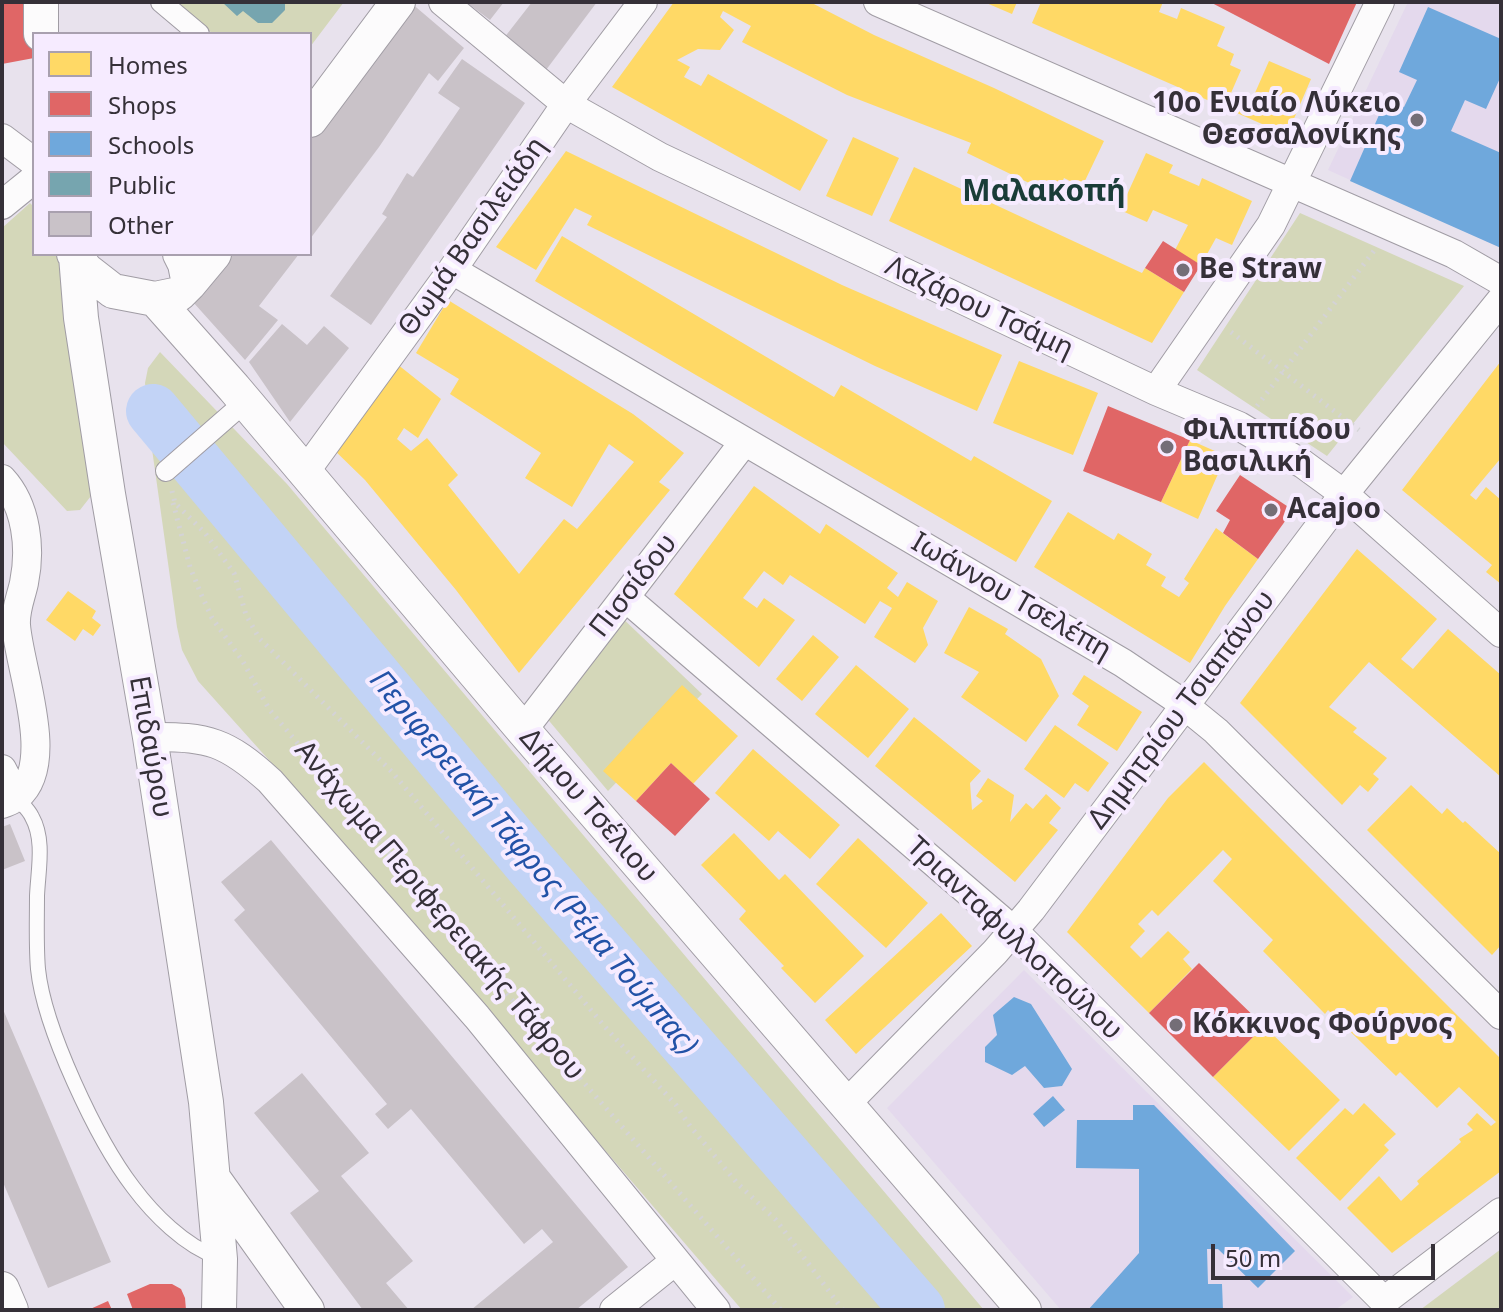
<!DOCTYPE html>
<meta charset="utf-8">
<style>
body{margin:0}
#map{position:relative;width:1503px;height:1312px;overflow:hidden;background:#e8e2ed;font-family:"Noto Sans",sans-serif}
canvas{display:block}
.frame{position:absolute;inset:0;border:4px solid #353038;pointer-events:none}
.legend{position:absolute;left:32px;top:32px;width:280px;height:224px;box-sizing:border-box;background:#f6ebff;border:2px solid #a9a0af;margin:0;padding:10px 14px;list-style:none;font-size:24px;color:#353038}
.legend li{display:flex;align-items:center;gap:16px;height:40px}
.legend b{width:40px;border:2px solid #a9a0af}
.scale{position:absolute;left:1211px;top:1244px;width:224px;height:36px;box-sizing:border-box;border:4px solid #353038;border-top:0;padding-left:10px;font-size:24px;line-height:28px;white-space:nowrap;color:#353038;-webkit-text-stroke:6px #f6ebff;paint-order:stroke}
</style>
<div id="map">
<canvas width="1503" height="1312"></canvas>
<div class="frame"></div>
<ul class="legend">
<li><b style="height:22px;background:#ffd966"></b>Homes</li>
<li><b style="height:22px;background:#e06666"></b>Shops</li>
<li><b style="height:22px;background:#6fa8dc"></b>Schools</li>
<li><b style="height:22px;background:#76a5af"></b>Public</li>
<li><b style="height:22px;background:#c9c2c8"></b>Other</li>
</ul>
<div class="scale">50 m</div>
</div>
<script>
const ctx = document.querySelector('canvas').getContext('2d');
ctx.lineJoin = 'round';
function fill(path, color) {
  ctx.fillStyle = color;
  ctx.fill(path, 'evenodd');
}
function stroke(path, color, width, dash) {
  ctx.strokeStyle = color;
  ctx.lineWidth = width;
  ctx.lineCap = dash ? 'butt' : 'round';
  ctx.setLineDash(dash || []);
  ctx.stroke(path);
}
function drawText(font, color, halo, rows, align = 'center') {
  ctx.font = font + ' "Noto Sans",sans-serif';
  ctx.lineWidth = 8;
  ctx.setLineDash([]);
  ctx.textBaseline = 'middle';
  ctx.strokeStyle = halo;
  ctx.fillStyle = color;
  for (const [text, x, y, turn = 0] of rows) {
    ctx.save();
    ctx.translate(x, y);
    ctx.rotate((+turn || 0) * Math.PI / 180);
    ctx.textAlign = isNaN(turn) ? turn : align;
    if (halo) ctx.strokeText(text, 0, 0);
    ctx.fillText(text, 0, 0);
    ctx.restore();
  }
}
const built = new Path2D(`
 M1408,2h93v246l-173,-78z
 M1024,970l329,327 -18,13h-274l-174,-202z`);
const green = new Path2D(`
 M176,2h168l-34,45v-13h-97z
 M30,203l4,4v47h29l30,223 -2,19 -11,14 -13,1 -65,-69v-214z
 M1300,213l164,73 -137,170 -130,-86z
 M160,352l127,132 697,826h-242l-440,-513 -104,-116 -16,-31 -5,-23 -25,-178 -7,-66 3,-15z
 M617,613l85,81 -94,97 -63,-75z
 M1501,1249v61h-81z`);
const homes = new Path2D(`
 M674,2h136l64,33 120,53 110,53 -22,46 -18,-9 -8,18 -89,-43 4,-10 -124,-48 -105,-53 9,-16 -28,-15 -3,6 14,13 -14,20 -22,-1 -21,11 13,7 -6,10 17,9 7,-12 120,66 -28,51 -188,-104z
 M984,2h33l-5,12z
 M1041,2h122l-4,10 18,7 4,-11 44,19 -8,19 17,8 -4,11 11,5 -10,23 20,9 18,-41 42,18 -24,56 -255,-112z
 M853,137l46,21 -27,58 -46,-20z
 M566,151l276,134 160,70 -25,56 -102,-45 -288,-141 5,-9 -17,-8 -39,62 -40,-23z
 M1146,153l27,12 -4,8 30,13 3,-8 50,23 -20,44 -16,-7 -15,27 -26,-15 13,-25 -35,-15 -6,12 -27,-12z
 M914,167l228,106 3,-5 39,24 -32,51 -263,-122z
 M562,236l272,161 7,-12 130,76 3,-5 78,45 -36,61 -481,-281z
 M448,300l185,114 51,39 -25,29 11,8 -151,183 -63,-83 -91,-110 -36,-35 63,-85 49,39 -23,39 -14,-10 -7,11 14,12 16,-13 31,37 -10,10 71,89 45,-55 13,10 57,-67 -25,-18 -37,63 -47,-29 16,-25 -91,-59 9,-15 -43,-26z
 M1019,361l79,32 -25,62 -80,-32z
 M1501,361v97l-31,37 6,5 10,-13 15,13v84l-15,-12 6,-7 -90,-75z
 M1190,440l36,16 -28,63 -37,-17z
 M754,486l66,48 6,-10 72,49 -11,15 11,9 9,-15 31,19 -15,27 5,17 -13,18 -41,-26 18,-29 -12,-7 -15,23 -75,-49 -7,10 -19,-14 -21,27 14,10 7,-10 31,22 -36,47 -85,-73z
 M1068,512l46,28 4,-7 34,21 -6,11 20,12 -5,9 18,11 10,-14 -5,-4 32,-51 42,31 -33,47 -35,57 -156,-96z
 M1357,549l80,70 -36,40 12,10 35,-40 53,46v102l-132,-115 -40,45 28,21 -4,4 34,26 -14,16 6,5 -11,13 -8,-7 -18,20 -102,-102z
 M68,591l28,20 -4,7 9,7 -8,11 -10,-7 -8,12 -29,-21z
 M969,607l39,22 -3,5 36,25 18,37 -33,46 -65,-45 18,-25 -35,-19z
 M813,635l26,22 -37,44 -26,-22z
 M856,665l53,44 -41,49 -53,-44z
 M1084,675l58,37 -25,39 -40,-26 12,-19 -17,-12z
 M682,685l56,51 -45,48 -22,-21 -35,38 -33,-30z
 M914,717l67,54 -11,12 2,27 11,-9 -7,-5 12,-18 26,17 -4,27 16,-19 7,6 13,-15 15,14 -12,15 9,7 -43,52 -140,-116z
 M1055,725l54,38 -21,29 -13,-9 -11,15 -40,-29z
 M753,749l87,76 -30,34 -32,-28 -9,10 -54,-48z
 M1204,762l297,297v112l-109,82 -45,-45 32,-32 22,25 18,-17 -2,-3 44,-39 -2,-3 14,-9 -6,-6 10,-11 14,13 5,-4 -37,-35 -22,21 -37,-36 -4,4 -68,-66 -3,4 -62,-63 10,-11 -60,-59 19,-22 -9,-9 -65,66 -6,-6 -14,14 7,7 -15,16 11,11 27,-27 22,21 -7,7 9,10 -43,44 -82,-81 101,-134z
 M1411,785l31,29 5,-6 16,15 2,-2 36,33v91l-9,10 -125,-125z
 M734,833l45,47 6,-6 79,82 -49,47 -34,-35 3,-2 -45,-47 7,-8 -45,-46z
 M858,838l70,65 -42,45 -70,-64z
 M941,913l31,33 -116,108 -31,-34z
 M1264,1026l76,74 -51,51 -76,-74z
 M1364,1103l32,31 -12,11 5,5 -49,51 -44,-43 49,-50 8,7z`);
const shops = new Path2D(`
 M2,2h22l10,56 -32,6z
 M1210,2h147l-28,62z
 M1163,241l38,24 -17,27 -39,-24z
 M1108,406l82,34 -29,62 -78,-31z
 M1240,475l53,35 -35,49 -35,-26 7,-13 -14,-9z
 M671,763l39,36 -35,37 -39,-35z
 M1199,963l65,63 -51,51 -64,-64z
 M150,1284h22l9,5 4,9 1,12h-53l-6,-16z
 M108,1301l4,9h-24z`);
const schools = new Path2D(`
 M1428,7l73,32v37l-15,33 -21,-9 -14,31 50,22v95l-151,-67 36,-82 18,8 13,-27 -18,-8z
 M1014,997l17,7 41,65 -10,17 -18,2 -19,-22 -13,9 -27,-13v-15l12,-12 -4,-20z
 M1053,1096l12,14 -21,17 -11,-13z
 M1133,1105h21l141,146 -37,37 -40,-39h-11l1,35h14l1,26h-135l51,-57v-84l-63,-1 1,-48h56z`);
const public = new Path2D(`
 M222,2h63v8l-13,13h-14l-15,-12 -6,5z`);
const river = new Path2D(`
 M153,411l377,452 388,447`);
const building = new Path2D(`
 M410,2l54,46 -26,33 -9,-8 -50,74 -69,92v-102z
 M466,2h38l-14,18z
 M532,2h65l-51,68 -42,-32z
 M462,59l63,44 -154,222 -41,-29 57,-79 -5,-3 25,-41 6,4 47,-69 -22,-15z
 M226,254h73l-40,52 19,14 -33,40 -52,-58z
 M282,324l25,21 17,-19 25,22 -59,74 -41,-60z
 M10,824l15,37 -23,9v-43z
 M271,840l357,427 -52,43h-105l82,-68 -11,-13 -18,15 -113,-135 -23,20 -13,-15 12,-10 -153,-184 11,-10 -24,-28z
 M2,1007l109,255 -63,26 -46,-108z
 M302,1073l67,80 -28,23 72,85 -27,22 23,27h-46l-73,-97 29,-22 -65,-78z`);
const path = new Path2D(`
 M1231,332l128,98
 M1257,406l119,-158
 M172,491l3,12 30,30 29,40 12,42 13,23 133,134 214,256 70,77 14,21 47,57 39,37 67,90
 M173,503l17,64 11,27 11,24 30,42 27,49 231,277 281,324`);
const service = new Path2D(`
 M17,798c5,6 12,12 15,19 13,23 6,54 5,79 0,24 -1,49 1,73 6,59 59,171 95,218 20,27 52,59 84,70`);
const pedestrian = new Path2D(`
 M161,2l38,32
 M166,471l79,-69`);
const minor = new Path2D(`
 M443,2l123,102 94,53 496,234 83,35 64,38 41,30 157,139
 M878,2l576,252 47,27
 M2,138l32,24
 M2,205l32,-26
 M452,270l671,393 55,37 38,31 285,284
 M1156,391l115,-166 109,-223
 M305,472l147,-202 114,-166 77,-102
 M2,479c25,27 29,70 22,104 -3,14 -9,27 -8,42 3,43 41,138 2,171 -4,4 -11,6 -16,8
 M626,598l388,333 370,370 117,-89
 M523,730l221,-288
 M150,737c58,-1 77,5 120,44l207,236 239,293
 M2,769l15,29
 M846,1104l149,-152 36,-42 313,-416 157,-194
 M614,1310l61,-49`);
const tertiary = new Path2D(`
 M41,2v32
 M310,120l88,-118
 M74,254l12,16 27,21 42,8 24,-5 10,-10 -4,-20 -5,-10
 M76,256l5,62 27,176 42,243 56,365 14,157 -1,51
 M189,284l25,-30
 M155,299l79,89 289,342 501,580
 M213,1178l94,132
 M2,1289l9,21`);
const markers = [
 [1417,120,8,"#746e77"],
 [1183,270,8,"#746e77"],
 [1167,447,8,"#746e77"],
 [1271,510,8,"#746e77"],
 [1176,1025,8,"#746e77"]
];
const poiNames = [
 ["10ο Ενιαίο Λύκειο",1401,104,"right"],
 ["Θεσσαλονίκης",1401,136,"right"],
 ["Be Straw",1199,270],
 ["Φιλιππίδου",1183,431],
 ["Βασιλική",1183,463],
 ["Acajoo",1287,510],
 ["Κόκκινος Φούρνος",1192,1025]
];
const streetNames = [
 ["Θωμά Βασιλειάδη",473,237,-55],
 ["Λαζάρου Τσάμη",979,308,25],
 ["Πισσίδου",634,586,-52],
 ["Ιωάννου Τσελέπη",1011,597,30],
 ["Δημητρίου Τσιαπάνου",1182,710,-53],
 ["Επιδαύρου",150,747,80],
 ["Δήμου Τσέλιου",588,806,49],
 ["Ανάχωμα Περιφερειακής Τάφρου",439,911,50],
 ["Τριανταφυλλοπούλου",1014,939,43]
];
const neighbourhoodNames = [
 ["Μαλακοπή",1044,192]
];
const waterNames = [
 ["Περιφερειακή Τάφρος (Ρέμα Τούμπας)",533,863,50]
];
fill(built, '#e4d9ed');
fill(green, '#d4d7b9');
fill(homes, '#ffd966');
fill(shops, '#e06666');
fill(schools, '#6fa8dc');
fill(public, '#76a5af');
stroke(river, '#c2d3f6', 54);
fill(building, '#c9c2c8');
stroke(service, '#a09ca4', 16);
stroke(pedestrian, '#a09ca4', 22);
stroke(minor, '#a09ca4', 30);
stroke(tertiary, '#a09ca4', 36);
stroke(path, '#d4d3d6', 5, [2, 6]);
stroke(service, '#fcfbfc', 14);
stroke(pedestrian, '#fcfbfc', 20);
stroke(minor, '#fcfbfc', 28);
stroke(tertiary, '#fcfbfc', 34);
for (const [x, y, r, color] of markers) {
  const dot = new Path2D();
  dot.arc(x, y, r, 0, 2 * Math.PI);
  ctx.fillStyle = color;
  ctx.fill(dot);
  stroke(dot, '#f6ebff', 3);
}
drawText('bold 28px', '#353038', '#f6ebff', poiNames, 'left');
drawText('28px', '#353038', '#f6ebff', streetNames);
drawText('bold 30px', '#1a3c38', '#f6ebff', neighbourhoodNames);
drawText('italic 30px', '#2252a7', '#f6ebff', waterNames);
</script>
